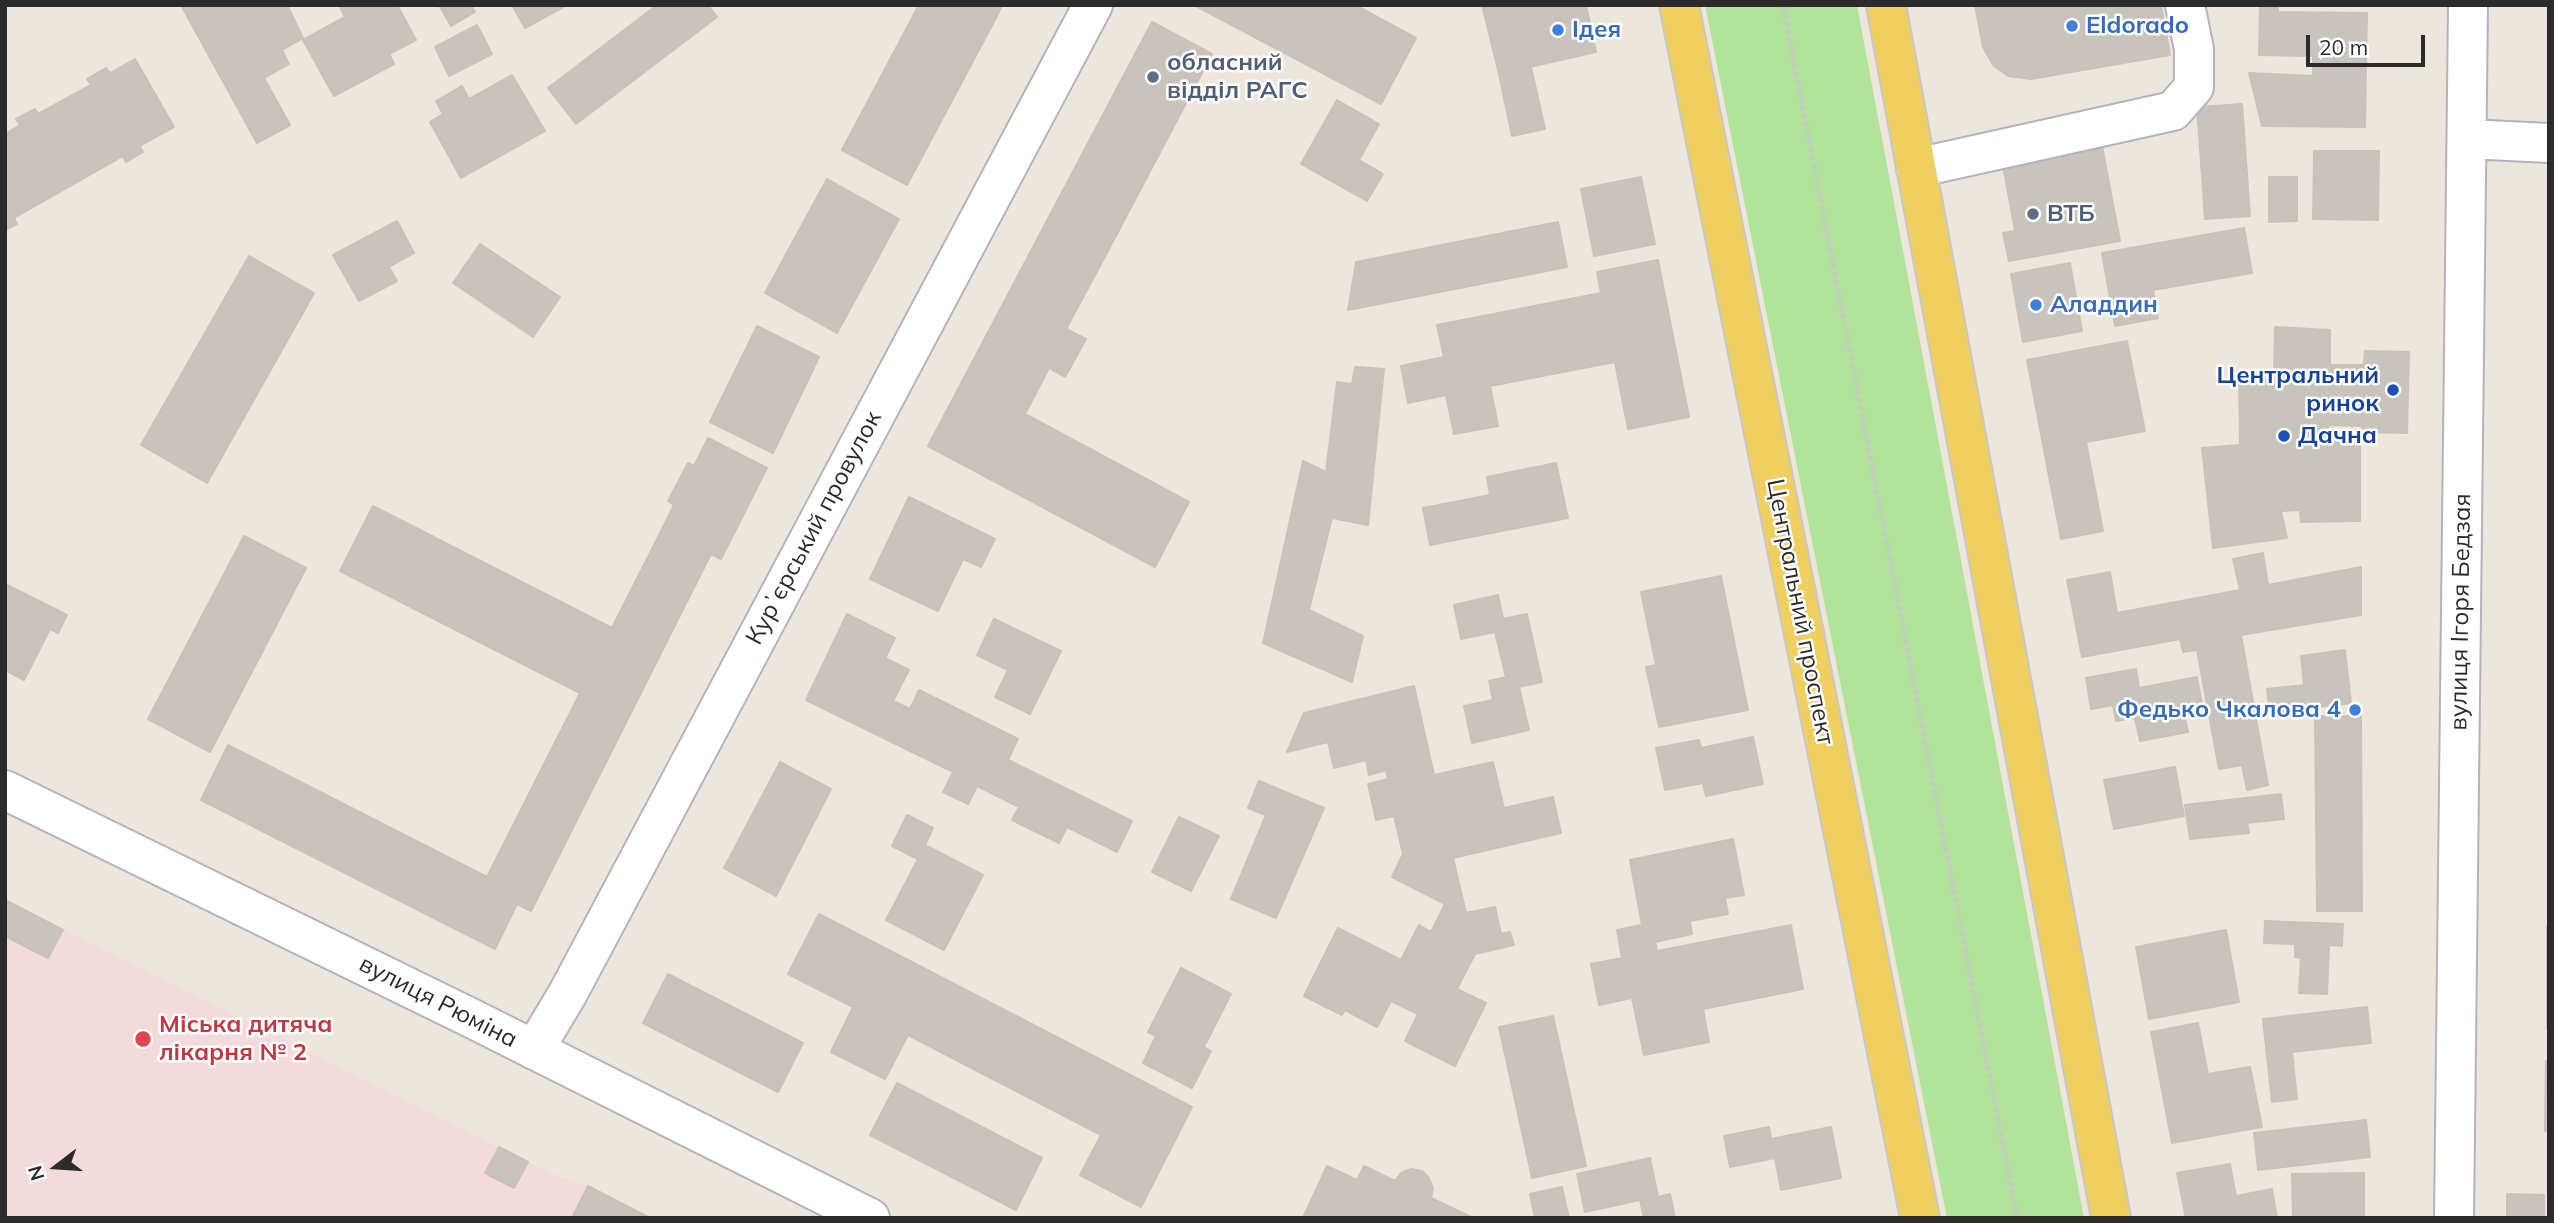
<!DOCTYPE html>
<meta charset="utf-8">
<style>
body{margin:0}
#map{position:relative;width:2554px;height:1223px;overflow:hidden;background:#ede6dd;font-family:Mulish,sans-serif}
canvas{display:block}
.frame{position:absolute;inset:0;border:7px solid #2b2b2b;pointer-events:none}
.north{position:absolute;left:21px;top:1132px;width:70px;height:70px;-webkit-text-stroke:5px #fff;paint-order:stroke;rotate:253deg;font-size:19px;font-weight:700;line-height:28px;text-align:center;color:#2b2b2b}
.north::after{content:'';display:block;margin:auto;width:24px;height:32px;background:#2b2b2b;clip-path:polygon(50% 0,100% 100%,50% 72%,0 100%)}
.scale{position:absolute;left:2306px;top:35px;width:119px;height:32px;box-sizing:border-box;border:4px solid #2b2b2b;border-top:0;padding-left:9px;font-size:21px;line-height:24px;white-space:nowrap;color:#2b2b2b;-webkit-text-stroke:5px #fff;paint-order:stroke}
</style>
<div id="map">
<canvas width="2554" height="1223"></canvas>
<div class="frame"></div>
<div class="north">N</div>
<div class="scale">20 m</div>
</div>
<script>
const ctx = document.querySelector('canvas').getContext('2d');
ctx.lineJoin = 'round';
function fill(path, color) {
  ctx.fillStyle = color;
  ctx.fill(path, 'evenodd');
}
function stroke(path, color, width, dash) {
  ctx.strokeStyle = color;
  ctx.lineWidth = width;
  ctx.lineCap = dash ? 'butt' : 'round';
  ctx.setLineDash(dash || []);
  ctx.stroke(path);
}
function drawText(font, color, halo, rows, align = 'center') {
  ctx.font = font + ' Mulish,sans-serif';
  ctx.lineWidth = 5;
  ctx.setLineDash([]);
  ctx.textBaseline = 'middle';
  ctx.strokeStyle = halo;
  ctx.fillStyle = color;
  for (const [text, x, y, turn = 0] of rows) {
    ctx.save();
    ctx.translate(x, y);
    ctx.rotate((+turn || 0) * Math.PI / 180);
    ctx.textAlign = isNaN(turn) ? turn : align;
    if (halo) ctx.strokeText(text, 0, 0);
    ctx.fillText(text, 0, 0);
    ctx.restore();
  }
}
const medical = new Path2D(`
 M5,900l546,273 37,13 62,32h-645z`);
const green = new Path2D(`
 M1705,5h152l227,1213h-137z`);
const building = new Path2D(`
 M181,5h106l16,33 -21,12 7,14 -25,14 26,47 -33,18z
 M339,5h58l19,35 -27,14 5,10 -60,32 -31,-56 42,-23z
 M439,5h32l4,7 -24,14z
 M512,5h55l-42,23z
 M657,5h51l9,12 -141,107 -28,-36z
 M919,5h58l20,11 -90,169 -65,-35z
 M977,5h25l-5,11z
 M1194,5h161l61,33 -35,66z
 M1482,5h104l10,47 -97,22z
 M1975,5h186l9,50 -139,24 -23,-3 -15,-11 -10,-18z
 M2260,5h18v7l89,1 -2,114 -103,-1 -13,-53 64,3v-20l-54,-1z
 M1152,22l60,32 -111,210 -60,-32z
 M477,25l15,29 -43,22 -14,-29z
 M135,59l39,68 -34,19 3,6 -17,10 -3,-6 -109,62 3,6 -12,6v-96l15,-9 -4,-6 19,-10 3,5 53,-29 -4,-6 19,-11 4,5z
 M1531,67l14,62 -33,7 -13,-62z
 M512,75l33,56 -84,47 -31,-56 13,-8 -7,-13 26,-15 7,13z
 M1337,100l42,24 -20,36 24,14 -16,27 -66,-37z
 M2242,104l8,112 -45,3 -8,-112z
 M2102,146l18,95 -111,20 -6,-28 12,-2 -12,-66z
 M2314,151h65l-1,69 -65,-1z
 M1641,177l14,67 -61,12 -13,-67z
 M2269,177h28v44l-28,1z
 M827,179l72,40 -62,114 -72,-40z
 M397,221l17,32 -25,14 8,14 -38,20 -26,-46z
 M1558,222l9,45 -219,43 8,-48z
 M2244,228l8,45 -99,17 5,28 -43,8 -13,-73z
 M1041,232l60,32 -35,65 20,10 -21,38 -16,-9 -24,46 164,88 -34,65 -227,-121z
 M480,244l80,53 -27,40 -80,-54z
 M249,256l65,37 -107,190 -66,-38z
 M1658,260l31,157 -61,12 -13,-67 -125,24 8,40 -44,8 -8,-39 -38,8 -7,-37 43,-9 -7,-32 164,-32 -4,-21z
 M2070,263l12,68 -59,11 -12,-68z
 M757,326l62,31 -46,96 -63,-31z
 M2275,327l55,3v35h34l1,-14 44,1 -2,81 -45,-1v-6l-34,-1v15h32v81l-59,1 -1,-12 -19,1 6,27 -74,10 -11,-100 38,-3 -1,-69 35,-6z
 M2127,341l18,90 -101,19 -17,-90z
 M1355,367l29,2 -16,156 -36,-7 -23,92 54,26 -11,46 -89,-39 40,-182 23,11 11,-90 15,2z
 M708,438l59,30 -46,91 -59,-30 12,-24 -6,-4 20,-38 6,3z
 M2086,442l17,89 -42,8 -17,-89z
 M1556,463l12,55 -138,27 -7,-37 67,-13 -3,-18z
 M909,497l86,42 -14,28 -18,-8 -25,52 -68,-32z
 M373,506l239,122 50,-99 49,25 -180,357 -14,-7 -22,45 -294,-149 27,-55 259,132 93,-184 -240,-122z
 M244,536l62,32 -96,184 -62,-33z
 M2263,553l5,32 93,-18v48l-120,20 27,150 -21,5 -5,-25 -23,4 -22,-119 -14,2 -3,-13 -98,18 -15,-77 43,-8 7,41 123,-23 -7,-31z
 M1721,576l27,134 -89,17 -13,-60 10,-2 -15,-73z
 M5,584l62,31 -9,18 -8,-4 -26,51 -19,-10z
 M1498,595l5,24 24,-5 15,68 -23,5 10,43 -57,13 -8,-37 29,-6 -4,-19 17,-4 -11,-45 -34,7 -7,-34z
 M847,614l48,24 -10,20 24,12 -16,31 17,8 9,-19 99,49 -10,21 124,61 -15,31 -50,-25 -8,16 -47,-23 7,-13 -42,-21 -9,18 -25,-12 10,-20 -147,-72z
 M994,619l67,32 -31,63 -35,-17 13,-27 -31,-15z
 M2345,650l6,53 -81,10 -3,-24 37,-4 -3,-29z
 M2136,669l3,19 58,-11 5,28 -19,4 5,23 -48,9 -5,-23 -19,3 -3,-16 -22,4 -5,-31z
 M1414,686l20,89 59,-13 11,46 49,-11 8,36 -108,25 13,55 29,-6 6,27 9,-2 4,13 -39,9 -18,35 29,14 -31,63 -50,-25 13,-27 -27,-13 -14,26 -32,-17 -3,5 -38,-19 34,-68 63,32 18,-35 12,7 14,-28 -53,-27 11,-23 -9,-38 -18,4 -8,-36 20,-5 -2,-9 -17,5 -3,-15 -32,8 -6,-26 -41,10 17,-39z
 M2315,716h46l1,195h-45z
 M1753,737l10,47 -57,12 -3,-13 -38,7 -9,-42 43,-8 2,8z
 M780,762l51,27 -55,107 -52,-28z
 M2175,767l9,49 -70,13 -10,-49z
 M1259,781l65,27 -48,110 -45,-19 35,-84 -18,-7z
 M2281,794l3,25 -37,4 2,10 -59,6 -5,-34z
 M907,815l26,13 -8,17 58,30 -39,75 -58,-30 32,-61 -26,-13z
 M1179,817l40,19 -28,55 -39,-19z
 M1733,839l11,56 -19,3 3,16 -38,7 2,13 -37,8 -4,-19 -9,2 -12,-65z
 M5,900l58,30 -15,28 -43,-22z
 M819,914l373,193 -51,100 -61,-32 21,-40 -193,-100 -23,44 -54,-27 22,-45 -65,-33z
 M2265,921l78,3 -1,22 -13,-1 -2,49 -28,-1 2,-35 -6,-1v-13l-31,-1z
 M1651,923l6,28 134,-26 12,64 -100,20 6,33 -65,13 -12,-57 -33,7 -8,-41 31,-6 -5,-28z
 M2547,926h2v103h-2z
 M2226,930l13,72 -90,17 -13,-72z
 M1181,968l50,26 -27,53 7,4 -19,37 -49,-25 13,-27 -8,-4z
 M668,974l135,69 -25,49 -135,-69z
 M2367,1007l4,36 -79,9 5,47 -25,3 -9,-83z
 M1553,1016l33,150 -54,12 -33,-151z
 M2198,1023l10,51 42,-7 12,60 -90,16 -21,-111z
 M2546,1061h3v70h-4z
 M897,1083l145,75 -26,52 -146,-75z
 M2366,1120l4,37 -112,13 -4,-37z
 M1769,1127l2,12 60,-12 10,51 -60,12 -6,-32 -45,9 -6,-31z
 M499,1147l29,15 -14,26 -29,-15z
 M1650,1158l8,39 12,-3 5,24h-31l-4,-18 -55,12 -8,-38z
 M2230,1164l6,32 36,-7 5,29h-91l-9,-45z
 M1327,1166l30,14 7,-14 31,15 6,-8 10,-4 11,2 7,7 4,10 -2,10 42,20h-170z
 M2364,1173v45h-71l-1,-44z
 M588,1186l62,32h-78z
 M1562,1187l7,31h-34l-5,-24z
 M2507,1194l37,1v23h-37z`);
const path = new Path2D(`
 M1783,5l234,1213`);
const minor = new Path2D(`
 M2467,139l82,4
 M1916,168l257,-57 21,-24v-38l-9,-44
 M5,790l464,227 401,201
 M534,1050l34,-57 525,-988
 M2454,1218l14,-1213`);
const major = new Path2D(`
 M1679,5l241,1213
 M1886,5l225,1213`);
const markers = [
 [2072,26,7,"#3f7fe0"],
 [1558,30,7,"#3f7fe0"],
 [1153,77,7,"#5c6f8a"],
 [2033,214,7,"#5c6f8a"],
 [2036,305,7,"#3f7fe0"],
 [2393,390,7,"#1a4fb4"],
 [2284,436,7,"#1a4fb4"],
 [2355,710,7,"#3f7fe0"],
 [143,1039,9,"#e0444e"]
];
const shopNames = [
 ["Eldorado",2086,26],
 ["Ідея",1572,30],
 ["Аладдин",2050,305],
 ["Федько Чкалова 4",2341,710,"right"]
];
const serviceNames = [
 ["обласний",1167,63],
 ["відділ РАГС",1167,91],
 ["ВТБ",2047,214]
];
const transitNames = [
 ["Центральний",2379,376],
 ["ринок",2379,404],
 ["Дачна",2298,436,"left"]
];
const streetNames = [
 ["Курʼєрський провулок",814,528,-62],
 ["Центральний проспект",1800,612,79],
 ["вулиця Ігоря Бедзая",2461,612,-89],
 ["вулиця Рюміна",438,1002,27]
];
const healthNames = [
 ["Міська дитяча",159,1025],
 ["лікарня № 2",159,1053]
];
fill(medical, '#f3dbdc');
fill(green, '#b2e39a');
fill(building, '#c8c3bd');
stroke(building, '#c8c2b7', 2);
stroke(minor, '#b1b4be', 42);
stroke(major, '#c8c8c8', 42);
stroke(path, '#c8c8c8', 4.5, [5, 3.5]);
stroke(minor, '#fff', 38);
stroke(major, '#efcf60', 38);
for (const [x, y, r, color] of markers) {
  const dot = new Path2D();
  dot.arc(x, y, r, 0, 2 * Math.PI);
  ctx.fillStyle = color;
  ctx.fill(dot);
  stroke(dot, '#fff', 2.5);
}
drawText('bold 24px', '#366cbe', '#fff', shopNames, 'left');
drawText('bold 24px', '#4e5e75', '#fff', serviceNames, 'left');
drawText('bold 24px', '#164399', '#fff', transitNames, 'right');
drawText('24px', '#2b2b2b', '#fff', streetNames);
drawText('bold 24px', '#be3a42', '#fff', healthNames, 'left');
</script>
